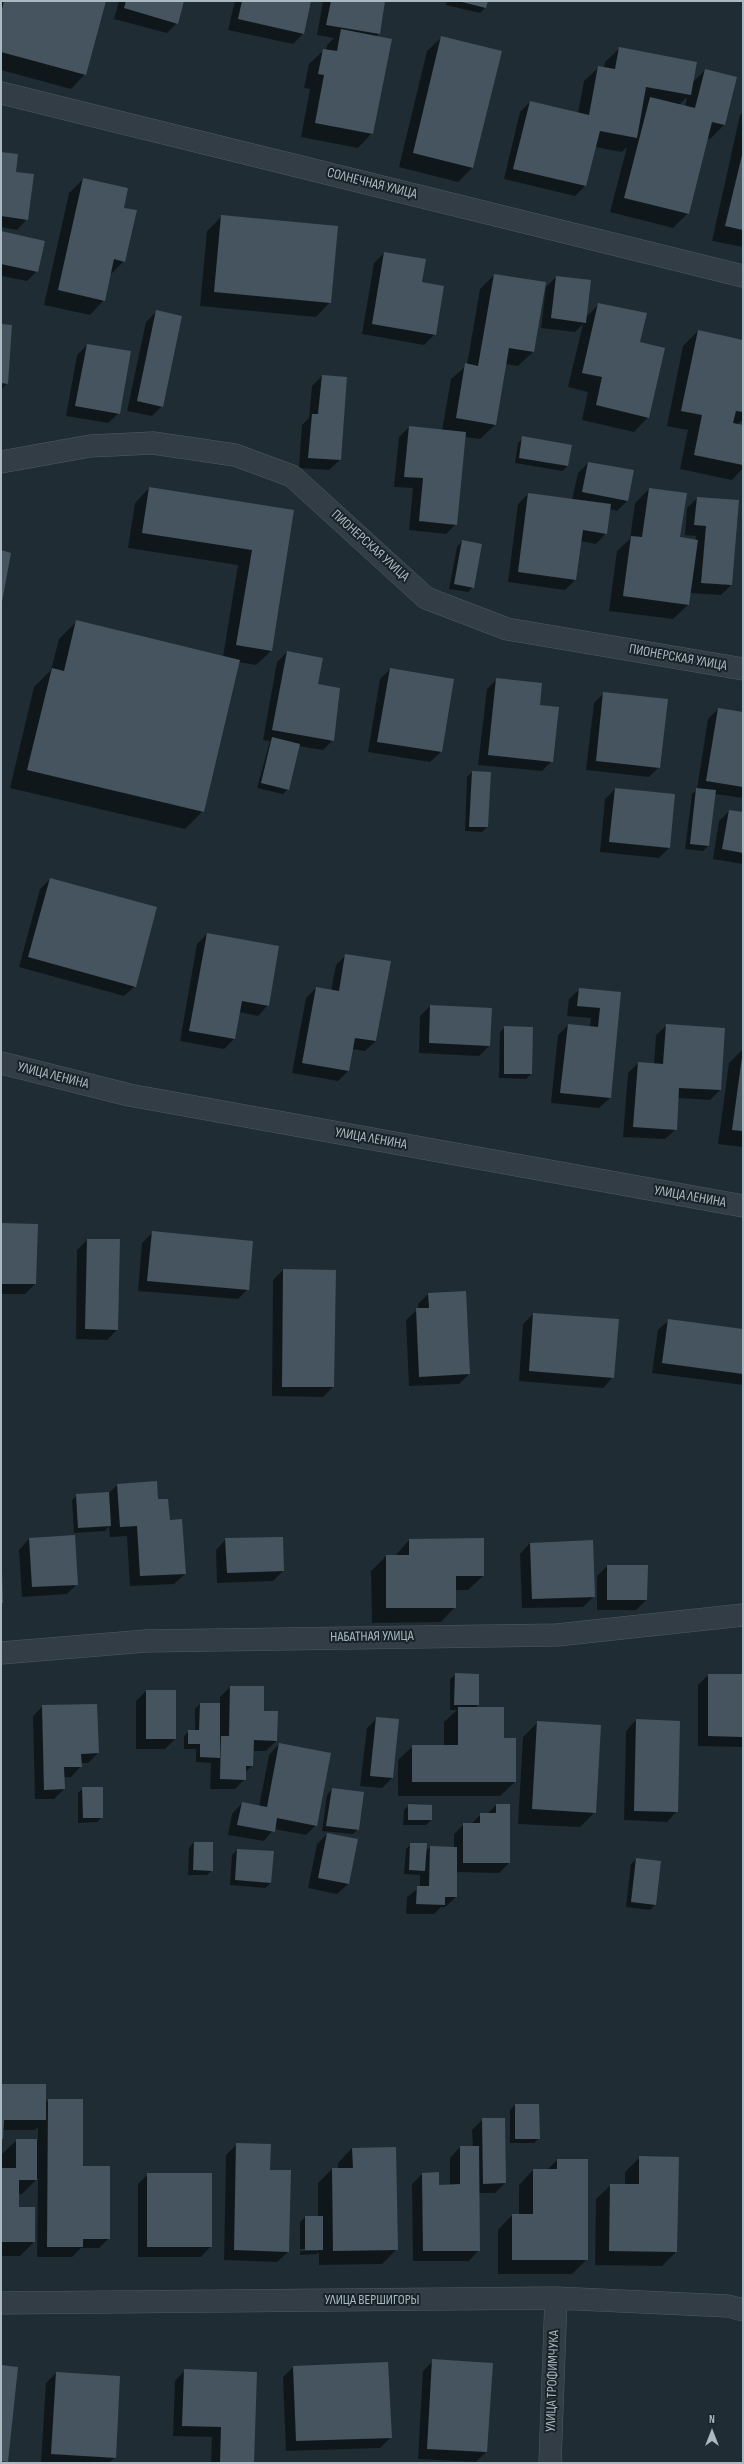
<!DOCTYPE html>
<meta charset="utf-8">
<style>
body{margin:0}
#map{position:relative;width:744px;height:2464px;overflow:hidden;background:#1f2c34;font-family:"Sofia Sans Condensed",sans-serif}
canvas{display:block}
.frame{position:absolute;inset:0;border:2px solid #abb9c2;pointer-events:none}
.north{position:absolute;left:692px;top:2412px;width:40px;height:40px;-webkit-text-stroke:3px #182229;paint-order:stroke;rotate:0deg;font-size:11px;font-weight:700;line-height:16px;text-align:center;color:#abb9c2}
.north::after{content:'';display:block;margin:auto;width:14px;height:18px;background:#abb9c2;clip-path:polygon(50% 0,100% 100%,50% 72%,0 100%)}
</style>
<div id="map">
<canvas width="744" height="2464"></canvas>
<div class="frame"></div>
<div class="north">N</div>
</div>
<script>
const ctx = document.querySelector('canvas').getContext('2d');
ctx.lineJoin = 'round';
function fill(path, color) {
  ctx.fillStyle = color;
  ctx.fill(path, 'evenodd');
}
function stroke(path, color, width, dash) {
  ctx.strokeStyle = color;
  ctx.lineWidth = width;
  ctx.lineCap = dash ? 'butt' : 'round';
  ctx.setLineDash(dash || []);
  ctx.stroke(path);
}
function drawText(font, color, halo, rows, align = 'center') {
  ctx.font = font + ' "Sofia Sans Condensed",sans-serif';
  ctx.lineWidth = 4;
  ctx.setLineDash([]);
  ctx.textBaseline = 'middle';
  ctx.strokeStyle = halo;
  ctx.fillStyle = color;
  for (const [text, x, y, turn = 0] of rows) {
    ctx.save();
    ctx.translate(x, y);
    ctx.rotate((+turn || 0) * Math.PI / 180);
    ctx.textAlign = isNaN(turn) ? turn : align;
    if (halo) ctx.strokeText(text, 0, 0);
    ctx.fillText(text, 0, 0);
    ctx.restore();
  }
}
const shadow = new Path2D(`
 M1,1h104l-20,73 -14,15 -70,-19z
 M119,1h64l-6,22 -10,10 -53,-14z
 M235,1h75l-7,33 -10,10 -65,-14z
 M323,1h61l-5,33 -4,3 -3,96 -14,15 -57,-11 9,-48 -6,-1 5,-24 15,-14h2l1,-5 7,-7 -17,-3z
 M447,1h40l-2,7 -5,5 -34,-8z
 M442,37l31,130 -15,15 -59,-15 28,-116z
 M620,48l72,35 13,-13 19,55 -14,14 -4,-1 -18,75 -15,15 -63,-16 17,-65 -5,5 -27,-5 -10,39 -10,10 -71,-17 16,-67 10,-10 48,11 6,-32 15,-14 5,1 1,-6zM687,97l-2,10 -6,-2z
 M743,112v135l-31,-6 28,-126z
 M1,153l14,20 12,46 -10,11 -16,-3z
 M83,179l40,29 1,53 -15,15 -5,24 -14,15 -46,-10 25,-112z
 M222,216l108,86 -14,15 -116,-11 7,-75z
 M1,232l36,39 -10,10 -26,-5z
 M384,253l37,29 14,52 -11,11 -62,-11 12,-71z
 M494,275l51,8 -12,69 -15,14 -13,-2 -10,61 -15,14 -15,-2 -9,87 -10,10 -37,-4 4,-42 -19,-1 5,-50 10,-10 33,3 9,-51 16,-14 13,-76z
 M556,277l30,40 13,-13 40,39 9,74 -14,15 -52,-12 6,-28 -20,-5 15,-63 -8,8 -34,-4 5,-41z
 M157,311l5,95 -10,10 -25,-5 19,-89z
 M1,325l6,58 -6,7z
 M698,331l45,10v78l-6,6 6,1v42l-11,12 -52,-11 8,-39 -21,-4 16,-80z
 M87,345l32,68 -11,10 -42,-7 11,-61z
 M322,376l24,2 -6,82 -11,10 -30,-2 3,-43 7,-7 3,-32z
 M523,438l45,28 -6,5 -47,-8 3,-20z
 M588,463l39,38 -10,10 -8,-2 -3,24 -10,11 -16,-3 -5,39 -10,10 -57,-8 10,-78 10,-10 44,6 6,-27z
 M149,488l144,23 -22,140 -15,14 -18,-3 -35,149 -18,18 -175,-41 24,-101 17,-17 8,-31 18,-18 146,36 15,-92 -110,-17 7,-45z
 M649,489l30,49 16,3 1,-5 -11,-1 2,-27 10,-10 34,87 -10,10 -31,-2 -2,12 -15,14 -64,-8 8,-60 13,-12 5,-36z
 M462,541l11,46 -5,5 -19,-3 8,-42z
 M287,652l30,33 16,55 -10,10 -25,-4 -10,43 -5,5 -26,-6 13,-47 -7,-1 14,-78z
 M390,669l63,11 -12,72 -11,10 -62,-10 12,-73z
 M497,679l42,27 13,55 -10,10 -64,-6 9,-76z
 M604,693l55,74 -10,10 -63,-7 8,-67z
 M718,709l25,4v85l-28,-4 -7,52 -5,5 -18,-2 7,-55 5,-5 11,-70z
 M472,772l15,55 -5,5 -17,-1 2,-54z
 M615,789l54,59 -10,10 -59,-6 5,-53z
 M729,811l14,2v51l-30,-5 6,-38z
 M50,879l85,107 -11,10 -105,-29 21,-78z
 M207,934l61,71 -10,11 -19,-4 -5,27 -10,10 -44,-8 17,-97z
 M346,955l44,7 -14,79 -11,10 -13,-2 -4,22 -10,10 -46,-8 14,-75 10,-10 15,3 5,-26z
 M580,989l40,4 -10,105 -11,10 -48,-5 7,-68 10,-10 22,2 1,-9 -24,-2 2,-17z
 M430,1006l59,40 -10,10 -60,-3 1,-37z
 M667,1025l57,4 -4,61 -10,10 -32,-2 -2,31 -11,10 -42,-2 5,-64 10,-10 16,1 2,-29z
 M505,1027l26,47 -5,5 -27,-1 1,-46z
 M743,1049v98l-25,-3 11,-81z
 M1,1224l34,60 -10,10h-24z
 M153,1232l95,57 -10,10 -100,-8 4,-48z
 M87,1240l30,90 -10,10 -31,-1 1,-89z
 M283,1270l50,117 -10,10 -51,-1 1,-116z
 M428,1294l41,80 -10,10 -50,2 -3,-66 12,-11v-5z
 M533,1314l80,63 -10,11 -84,-7 4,-57z
 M669,1320l74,10v55l-91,-12 6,-43z
 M118,1484l39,16 12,21 16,53 -11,10 -44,2 -3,-50 -17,1 -1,-11 -4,5 -31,2 -2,-33 5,-5 32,-2z
 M74,1537l3,47 -10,10 -45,3 -3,-47 10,-11z
 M226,1539l57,32 -10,10 -56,2 -1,-33z
 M409,1540l74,36 -15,14h-13v17l-14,15 -69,1 -1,-52 15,-15h9z
 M530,1543l64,53 -11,11 -61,1 -2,-54z
 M607,1566l39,34 -10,10h-39v-34z
 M456,1674l22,1v30l-3,3 28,31 12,43 -15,14h-102v-36l15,-14h31v-24l13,-12h-7v-31z
 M708,1675h35v72l-45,-1v-61z
 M230,1687l32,25 14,29 -10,10h-14v15l-7,6v7l-10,10h-25l1,-26 -15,-1v-13h-12v-13l5,-5h6v-22l5,-5h20v-7z
 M146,1691l29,48 -10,10h-29v-48z
 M43,1706l55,47 -10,10h-7v3l-10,11h-7v12l-10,10h-19l-2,-83z
 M377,1718l21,2 -6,58 -10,10 -22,-2 7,-58z
 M636,1720l41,91 -10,11 -43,-2 2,-89z
 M538,1722l57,90 -15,15 -62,-3 5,-87z
 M279,1744l37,81 -10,10 -32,-6 -10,12 -36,-6 4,-21 10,-11 17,4 10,-52z
 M83,1788l19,29 -5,5 -19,1v-30z
 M332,1789l26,40 -5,5 -31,-3 5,-36z
 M409,1805l22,1v14l-5,5h-23l1,-15z
 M496,1805l13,58 -10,10 -43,-1v25l-11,10h-4l-7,7h-28l1,-17 13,-10v-12l-16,-1 2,-25 5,-5 14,8 5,-5 24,1v-14l10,-10h7l10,-10h6z
 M327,1834l21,50 -11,10 -29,-6 9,-44z
 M194,1842h18v28l-5,5h-19l1,-27z
 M237,1850l34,33 -6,5 -35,-3 2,-30z
 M636,1859l19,46 -5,5 -24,-3 5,-43z
 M1,2085l44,18 3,-3 34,67 27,71 -10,10h-18l-9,9h-35l1,-79 -16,16h-4v14l16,34 -14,14h-19l1,-102 15,-14h21v-13l-3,3h-33l-1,10z
 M515,2105l24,33 -5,5h-24v-33z
 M483,2119l22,64 -10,10h-16v57l-10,11h-56l-1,-77 10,-10 16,12h12v-28l10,-11h13l-1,-17z
 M237,2144l32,27 19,81 -11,10 -53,-2 2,-105z
 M352,2148l45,101 -15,15 -63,1v-13l-2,2 -17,1v-4h18v-2h-18v-27l5,-5h13v-34l14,-14h6v-6z
 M640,2157l36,95 -14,14 -67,-1 1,-66 15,-14h14v-13z
 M557,2160l30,99 -15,15h-74v-44l14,-15h7v-30l14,-15h14z
 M148,2174l63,72 -10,11h-63v-73z
 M433,2361l53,91 -10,10 -58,-3 5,-88z
 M387,2363l4,74 -11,11 -94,3 -3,-74 10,-10z
 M185,2370l68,93h-42l1,-26 -39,-1 2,-55z
 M56,2373l59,84 -6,6h-68l5,-80z`);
const building = new Path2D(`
 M4,1h102l-20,74 -85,-23v-39z
 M126,1h58l-6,23 -54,-16z
 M242,1h69l-7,33 -66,-15z
 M331,1h54l-5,33 -54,-9z
 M458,1h30l-2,7z
 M341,29l51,10 -19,95 -58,-11 9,-48 -6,-1 5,-25 14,2z
 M441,36l61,15 -29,117 -60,-15z
 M619,47l78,15 -6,33 -45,-8 -9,51 -37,-7 -14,55 -73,-17 17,-68 59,14 9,-49 17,3z
 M705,69l32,8 -12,48 -13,-3 -23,92 -65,-16 26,-101 45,11z
 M743,151v79l-18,-4z
 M1,152l17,2 -2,18 18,2 -6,46 -27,-4z
 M83,178l45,10 -4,20 13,2 -12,52 -11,-3 -9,42 -47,-11z
 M221,215l117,11 -7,77 -117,-11z
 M1,231l44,10 -7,31 -37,-8z
 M384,252l42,7 -4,23 22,4 -8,49 -64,-11z
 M494,274l52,8 -12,70 -25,-4 -13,77 -40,-7 9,-55 13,3z
 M556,276l35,4 -5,43 -35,-5z
 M598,303l49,10 -7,29 25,6 -16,70 -53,-13 6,-28 -20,-4z
 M156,310l26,6 -19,91 -26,-6z
 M1,324l11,1 -4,59 -7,-1z
 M698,330l45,10v72l-7,-1 -3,12 10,2v40l-49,-10 8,-40 -21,-4z
 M87,344l44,7 -11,63 -45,-8z
 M322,375l25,2 -6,83 -33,-2 4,-44h6z
 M409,426l57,6 -9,93 -38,-4 4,-43 -19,-1z
 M522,436l50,9 -4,21 -49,-8z
 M588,462l46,8 -6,31 -46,-9z
 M149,487l145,23 -22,141 -36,-6 16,-95 -110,-17z
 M649,488l38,5 -7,44 18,3 -9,65 -66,-9 8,-60 11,1z
 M528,493l83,11 -4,30 -24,-4 -7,50 -58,-8z
 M697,497l42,3 -7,85 -31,-2 5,-57 -12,-1z
 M462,540l20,4 -8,44 -20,-4z
 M1,550l10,3 -9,49 -1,-1z
 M76,620l164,40 -36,152 -177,-42 25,-102 12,3z
 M287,651l36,7 -5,26 22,4 -6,53 -62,-11z
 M390,668l64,11 -12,73 -65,-10z
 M496,678l46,5 -2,22 19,2 -6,55 -65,-7z
 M603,692l65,7 -8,69 -64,-7z
 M718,708l25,4v75l-37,-6z
 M272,737l28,7 -11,46 -28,-7z
 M472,771l19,1 -3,55h-19z
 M615,788l60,6 -5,54 -61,-6z
 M696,788l20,2 -7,56 -19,-2z
 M729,810l14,2v41l-21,-4z
 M50,878l107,29 -21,80 -108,-30z
 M207,933l72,13 -10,60 -27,-5 -7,38 -46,-8z
 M345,954l46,7 -15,80 -21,-3 -6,33 -47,-8 14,-76 23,4z
 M579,988l42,4 -10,106 -51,-5 8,-69 30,3 2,-19 -23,-2z
 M430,1005l62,3 -2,38 -61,-3z
 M666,1024l59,4 -4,62 -42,-2 -2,42 -44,-3 5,-65 25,2z
 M504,1026l29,1 -1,47h-28z
 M742,1057h1v74l-11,-1z
 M1,1223l37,1 -2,60h-35z
 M152,1231l101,10 -4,49 -102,-9z
 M87,1239h33l-2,91 -33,-1z
 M283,1269l53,1 -2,117h-52z
 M466,1291l4,83 -51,3 -3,-69h13l-1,-15z
 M533,1313l86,6 -5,59 -85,-7z
 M668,1319l75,10v45l-81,-11z
 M157,1481l1,18h10l2,21 12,-1 4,55 -46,2 -3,-50 -17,1 -3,-43z
 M109,1492l2,34 -33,2 -2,-34z
 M75,1535l3,50 -46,2 -3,-49z
 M283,1537l1,34 -57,2 -2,-35z
 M484,1538v38h-28v32h-70v-53h23v-16z
 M593,1540l2,57 -63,2 -2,-56z
 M607,1565h41l-1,35h-40z
 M1,1568h1l1,35h-2z
 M455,1673l24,1v31h-25z
 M708,1674h35v63l-35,-1z
 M230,1686h34v25h14l-1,30 -23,-1 -1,26h-7v14l-26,-1 1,-43h8z
 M146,1690h30v49h-30z
 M200,1703h20v55l-20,-1v-13h-12v-14h11z
 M97,1704l2,49 -18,1 1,13h-18l1,22 -21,1 -2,-85z
 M458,1707h46v31h12v44h-104v-37h46z
 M376,1717l23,2 -6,59 -23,-2z
 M636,1719l44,2 -2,91 -44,-1z
 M537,1721l64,4 -5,88 -64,-4z
 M279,1743l52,10 -14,73 -40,-8 -2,14 -38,-7 5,-23 25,5z
 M82,1787h21v31h-20z
 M332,1788l32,4 -5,38 -33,-4z
 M408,1804l24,1v15h-24z
 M496,1804h14v59h-47v-40h17v-10h16z
 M327,1833l31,6 -9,45 -31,-6z
 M194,1842h19v29l-20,-1z
 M410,1843h17l-2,28 -16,-1z
 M430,1846l27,1v50h-12v8l-29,-1 1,-18h12z
 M237,1849l37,2 -3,32 -36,-3z
 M636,1858l25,3 -5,44 -25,-3z
 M1,2084h45v36h-42l-1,19h-2z
 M48,2099h35v67h27v73h-27v8h-36z
 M515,2104h24l1,35h-25z
 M482,2118h23l1,65 -23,1z
 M16,2139h21v41h-18v27h16v35h-34v-74h15z
 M236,2143l35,1 -1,26h21l-2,82 -55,-2z
 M460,2146h19l1,105h-57l-1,-78 17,-1v13l21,-1z
 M396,2147l2,103 -65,1 -1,-83h21l-1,-20z
 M639,2156l40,1 -2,95 -68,-1 1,-67h29z
 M557,2159h31v101h-76v-46h21v-45h24z
 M147,2173h65v74h-65z
 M305,2216h18v34h-18z
 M432,2359l61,4 -6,89 -60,-3z
 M388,2362l4,76 -96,3 -3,-75z
 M1,2365l17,2 -10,95 -7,-1z
 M184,2369l73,3 -3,91h-34l1,-36 -39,-1z
 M56,2372l64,4 -4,82 -65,-4z`);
const minor = new Path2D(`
 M1,93l742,183
 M1,462l89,-16 63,-3 82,12 57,21 134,122 81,31 236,40
 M1,1653l145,-12 411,-6 186,-20
 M1,2303l555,-5 172,8 15,4
 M550,2463l6,-165`);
const tertiary = new Path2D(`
 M1,1063l128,32 614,111`);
const streetNames = [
 ["СОЛНЕЧНАЯ УЛИЦА",372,184,14],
 ["ПИОНЕРСКАЯ УЛИЦА",370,546,42],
 ["ПИОНЕРСКАЯ УЛИЦА",678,658,10],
 ["УЛИЦА ЛЕНИНА",53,1076,14],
 ["УЛИЦА ЛЕНИНА",371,1139,10],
 ["УЛИЦА ЛЕНИНА",690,1197,10],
 ["НАБАТНАЯ УЛИЦА",372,1637,-1],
 ["УЛИЦА ВЕРШИГОРЫ",372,2300],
 ["УЛИЦА ТРОФИМЧУКА",553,2381,-88]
];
fill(shadow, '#0007');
fill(building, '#45545e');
stroke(minor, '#4f5b63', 23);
stroke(tertiary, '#4f5b63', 23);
stroke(minor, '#323d45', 22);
stroke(tertiary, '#323d45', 22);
drawText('14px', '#abb9c2', '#182229', streetNames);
</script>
